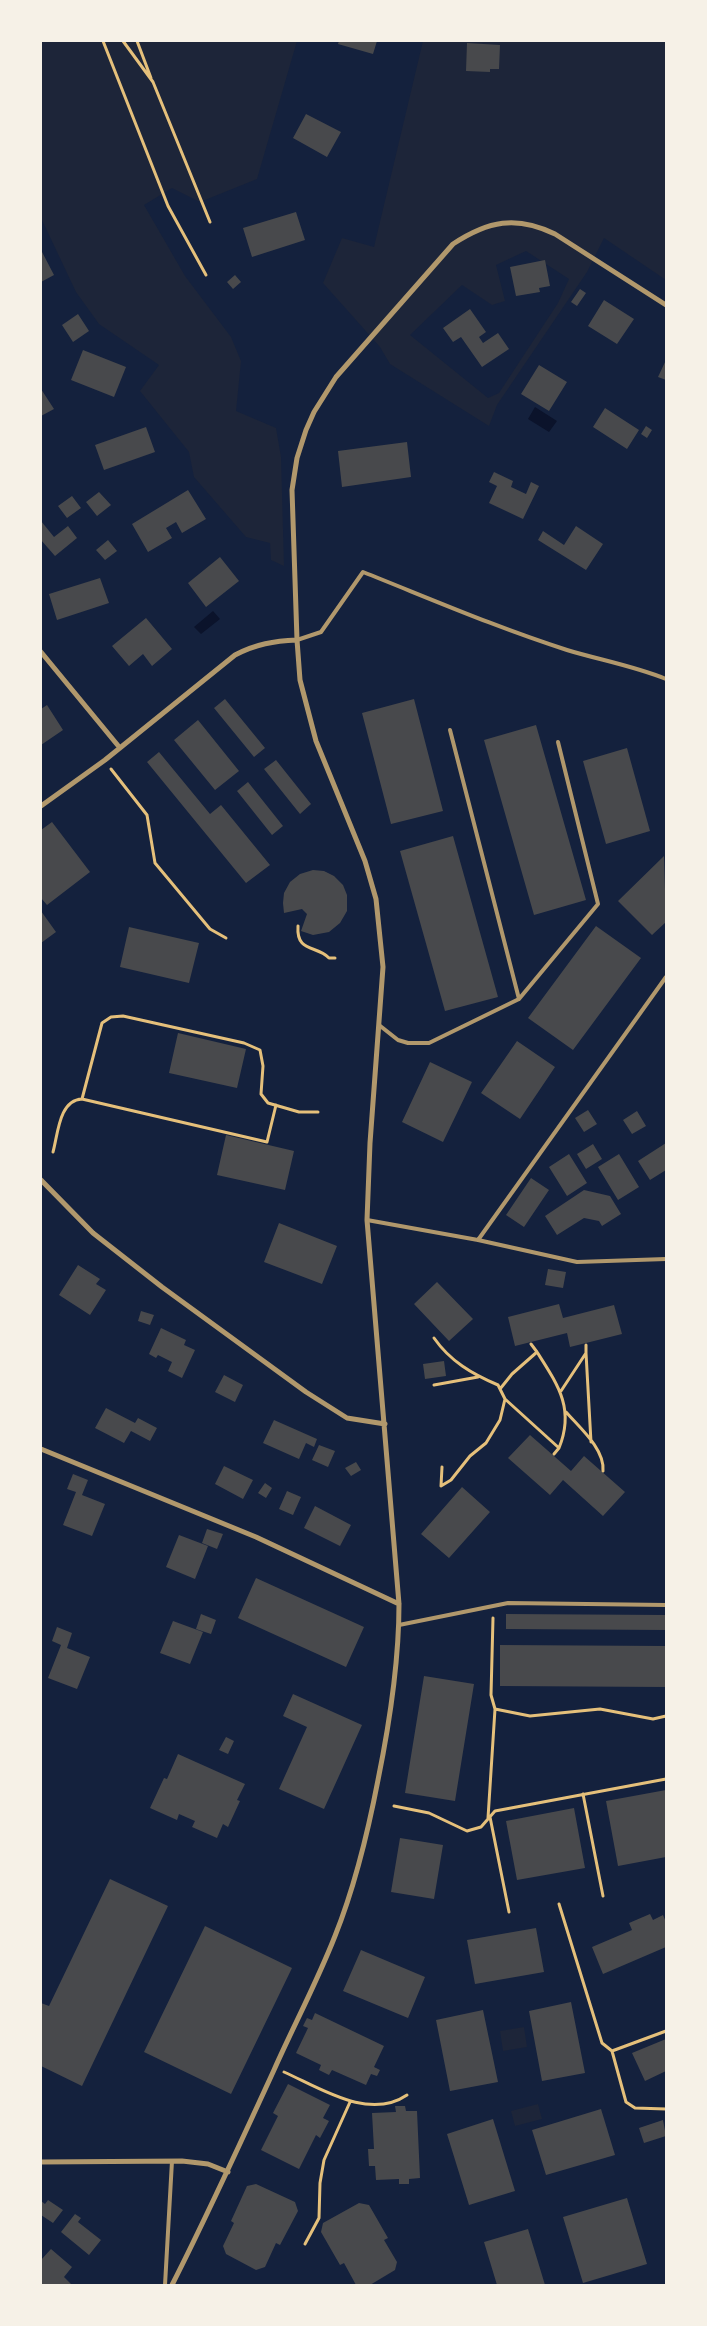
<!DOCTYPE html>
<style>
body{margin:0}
#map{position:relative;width:707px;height:2326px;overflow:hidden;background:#14213d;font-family:"DejaVu Sans",sans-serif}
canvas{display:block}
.frame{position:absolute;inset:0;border:42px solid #f6f1e7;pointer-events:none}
</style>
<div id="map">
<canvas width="707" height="2326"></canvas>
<div class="frame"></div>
</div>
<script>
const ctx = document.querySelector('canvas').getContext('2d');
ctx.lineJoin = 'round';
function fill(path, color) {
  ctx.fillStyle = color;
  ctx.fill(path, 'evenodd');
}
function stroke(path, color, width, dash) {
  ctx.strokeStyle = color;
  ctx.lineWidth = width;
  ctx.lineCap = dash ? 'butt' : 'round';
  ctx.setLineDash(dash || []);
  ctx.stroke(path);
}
const green = new Path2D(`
 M41,41h256l-40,138 -57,23 -28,-14 -28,17 41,71 46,61 10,24 -5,50 40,17 5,29 3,109 -13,-6 -1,-17 -24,-6 -52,-60 -5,-25 -49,-61 19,-26 -60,-41 -23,-32 -35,-74z
 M423,41h243v239l-62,-42 -17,34 -90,133 -8,21 -99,-62 -10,-17 -57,-64 19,-45 32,9zM526,251l43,28 -11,24 -59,90 -11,5 -78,-63 52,-50 30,20 13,-4 -9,-36z
 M524,2027l3,20 -24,4 -3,-20z
 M538,2104l4,15 -27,7 -4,-15z`);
const water = new Path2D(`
 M535,407l22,14 -8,11 -21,-13z
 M213,611l7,8 -19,15 -7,-7z`);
const building = new Path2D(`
 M339,41h38l-4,13 -35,-10z
 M467,43l33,2 -1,24h-9v3l-24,-1z
 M306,114l35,18 -14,25 -34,-19z
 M296,212l9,28 -53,17 -9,-29z
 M41,250l13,25 -13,7z
 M545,260l5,26 -11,2 1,4 -24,4 -6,-29z
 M235,275l6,7 -8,7 -6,-7z
 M580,289l6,4 -9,13 -6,-4z
 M604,300l30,19 -17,25 -29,-18z
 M470,309l16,23 -7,5 4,6 15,-10 11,16 -27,18 -21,-30 -8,5 -10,-14z
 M78,314l11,17 -16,11 -11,-17z
 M83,350l43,17 -12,30 -43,-17z
 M666,360v20l-8,-3z
 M539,365l28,17 -18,29 -28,-17z
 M41,389l13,20 -13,7z
 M605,408l34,22 -12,19 -34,-22z
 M646,426l6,4 -5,8 -6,-4z
 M146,427l9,25 -51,18 -9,-25z
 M407,442l4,35 -69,10 -4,-36z
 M494,472l19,9 -2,6 15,7 5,-12 8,4 -16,33 -34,-16 8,-17 -8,-4z
 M188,490l18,29 -24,14 -6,-11 -10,6 6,10 -24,14 -16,-28z
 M99,492l12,13 -14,11 -11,-14z
 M72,496l9,12 -14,10 -9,-12z
 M41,521l13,16 14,-11 9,12 -22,18 -14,-16z
 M576,526l27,18 -17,26 -48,-30 5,-9 21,14z
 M108,540l9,11 -12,9 -9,-10z
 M220,557l19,24 -33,26 -18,-24z
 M100,578l9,25 -52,17 -8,-26z
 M146,618l26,31 -20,17 -9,-12 -14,12 -17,-20z
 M225,699l40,49 -11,9 -40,-49z
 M414,699l29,112 -52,13 -29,-111z
 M47,705l16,25 -22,15v-36z
 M198,720l41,51 -24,19 -41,-50z
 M536,725l50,175 -52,15 -50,-175z
 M627,748l23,83 -44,13 -23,-83z
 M159,752l51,62 11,-9 49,60 -24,18 -99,-121z
 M276,760l35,44 -11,10 -36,-45z
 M248,782l35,44 -11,9 -35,-44z
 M52,822l38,50 -43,33 -6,-7v-68z
 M453,836l45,161 -53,14 -45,-160z
 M664,856l2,66 -14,13 -34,-34z
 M313,870l11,1 10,5 9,9 4,10v16l-7,12 -11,9 -16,3 -12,-4 6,-17 -5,-5 -18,4 -1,-10 1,-10 6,-11 10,-8z
 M41,911l15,21 -15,11z
 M596,926l45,32 -68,92 -45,-32z
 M129,927l70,16 -10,40 -69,-16z
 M178,1033l68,16 -9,39 -68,-15z
 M517,1041l38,26 -35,52 -39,-26z
 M430,1062l42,20 -29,60 -41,-20z
 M588,1110l9,14 -13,8 -9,-14z
 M637,1111l9,15 -14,8 -9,-14z
 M226,1135l68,16 -9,39 -68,-15z
 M666,1143v27l-16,10 -12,-19z
 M593,1144l9,15 -16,10 -9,-15z
 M569,1154l18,29 -20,13 -18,-29z
 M619,1154l20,33 -21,13 -20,-33z
 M531,1178l18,12 -25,37 -18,-12z
 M584,1190l26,6 11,18 -19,12 -3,-5 -15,-3 -27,17 -12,-19z
 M279,1223l58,23 -15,38 -58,-22z
 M78,1265l22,14 -4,5 10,6 -16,25 -31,-20z
 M548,1269l18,3 -3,16 -18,-3z
 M437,1282l36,37 -24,22 -35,-37z
 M559,1304l4,14 51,-13 8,29 -52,13 -3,-14 -52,13 -7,-29z
 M141,1311l13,4 -4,10 -12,-4z
 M161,1328l25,12 -2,5 11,5 -13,28 -14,-7 4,-9 -14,-7 -2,3 -7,-4z
 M444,1361l2,15 -21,3 -2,-15z
 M224,1375l19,10 -8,17 -20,-10z
 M106,1408l29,15 3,-5 19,10 -7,13 -19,-10 -7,12 -29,-15z
 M274,1420l43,19 -3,8 -8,-4 -7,16 -36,-16z
 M530,1435l41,36 13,-15 41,36 -22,24 -40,-36 -13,15 -42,-37z
 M319,1445l16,6 -7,16 -16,-7z
 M356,1462l5,8 -10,6 -6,-8z
 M224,1466l29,14 -10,19 -28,-15z
 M73,1474l15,6 -6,15 23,9 -13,32 -29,-11 13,-33 -9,-3z
 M265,1483l7,5 -6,10 -8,-5z
 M462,1487l28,25 -41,46 -28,-24z
 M287,1491l14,6 -8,18 -14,-6z
 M315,1506l36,19 -11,21 -36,-18z
 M207,1529l16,5 -6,15 -15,-6z
 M179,1535l29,11 -13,33 -29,-12z
 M256,1578l108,49 -18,40 -108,-49z
 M201,1614l15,6 -5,14 -15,-5z
 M506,1614l160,1v15l-160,-1z
 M173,1621l30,11 -13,32 -30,-11z
 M57,1627l15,6 -5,15 23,9 -13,32 -29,-11 13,-33 -9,-4z
 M500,1645l166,1v41l-166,-1z
 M424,1676l50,8 -19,117 -50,-8z
 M293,1694l69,31 -38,84 -45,-20 28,-62 -24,-11z
 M226,1737l8,4 -6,13 -9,-4z
 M178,1754l67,30 -8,16 3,1 -12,26 -5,-3 -6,14 -25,-11 3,-6 -16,-7 -2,6 -27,-12 14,-30 3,1z
 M666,1790v67l-48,9 -12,-65z
 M574,1808l11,60 -68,12 -11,-59z
 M400,1838l43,7 -9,54 -43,-7z
 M110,1879l58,27 -86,180 -41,-20v-63l8,3z
 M650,1914l3,6 10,-5 3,7v25l-63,27 -11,-27 40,-17 -3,-7z
 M205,1926l87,42 -61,126 -87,-42z
 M536,1928l8,44 -69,12 -8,-44z
 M361,1950l64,27 -17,41 -65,-27z
 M571,2002l14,71 -43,8 -13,-70z
 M483,2010l15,72 -48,9 -14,-71z
 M315,2013l69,33 -10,21 6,3 -3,6 -6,-2 -5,11 -34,-15 -3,5 -10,-5 2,-5 -25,-12 12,-25 -5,-2 4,-8 5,2z
 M666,2039v32l-21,10 -13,-28z
 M288,2084l42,21 -7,13 6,3 -9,17 -4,-3 -17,34 -38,-19 17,-34 -5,-3z
 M395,2106h10l1,5h11l3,67 -11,1v5h-10v-5l-23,1 -1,-14h-6l-1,-17h6l-2,-36 24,-1z
 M601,2109l14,46 -69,20 -14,-45z
 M493,2119l22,72 -46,14 -22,-71z
 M663,2120l3,16 -22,7 -5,-15z
 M256,2184l39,18 3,9 -18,34 -4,-2 -11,24 -9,3 -30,-16 -3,-8 11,-23 -3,-2 16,-35z
 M627,2198l20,66 -64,19 -20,-66z
 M48,2200l15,10 -10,13 -12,-8v-14l4,3z
 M359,2203l10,2 19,33 -4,2 13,22 -2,8 -25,15h-14l-12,-22 -4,2 -19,-33 2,-9z
 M75,2214l6,4 -3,4 23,18 -12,15 -28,-23z
 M528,2229l17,56h-48l-13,-43z
 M51,2249l21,18 -8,10 8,8h-31v-25z`);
const path = new Path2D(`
 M103,41l65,165 38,69
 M123,41l30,41 57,140
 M137,41l14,37
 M111,769l36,46 8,48 55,66 16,9
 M298,926c-2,27 19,19 31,32h6
 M82,1099l185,43 9,-37
 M53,1152c5,-18 6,-52 29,-53l20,-76 9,-6 12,-1 121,27 16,7 3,16 -2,28 7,9 31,9h19
 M434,1338c16,23 38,36 64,47l7,14 -5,21 -14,23 -16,13 -19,24 -10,6 1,-19
 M531,1344l6,8
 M586,1353l5,89
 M434,1385l44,-8
 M500,1389l12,-15 25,-22c21,33 38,57 22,96l-54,-49
 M561,1391l25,-38v-8
 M566,1412c13,15 39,37 37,59
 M554,1454l5,-6
 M493,1618l-2,77 4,14
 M583,1794l20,102
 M394,1806l35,7 38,18 14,-4 14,-16 171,-32
 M490,1817l19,95
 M488,1818l7,-109 35,7 70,-7 53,10 13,-3
 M559,1904l43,139 10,8 54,-20
 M612,2051l14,51 9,6 31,1
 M284,2072c36,16 85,49 123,23
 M305,2244l14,-26 1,-35 4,-23 26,-58`);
const service = new Path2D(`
 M297,640l24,-8 42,-60c68,27 135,56 204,78 33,10 67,16 99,29
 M519,999l79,-95 -40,-162
 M379,1025l19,15 10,3h21l90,-44 -69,-269
 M367,1220l111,20 99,22 89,-3
 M478,1240l188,-263
 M399,1625l109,-22 158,2
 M165,2285l7,-124`);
const minor = new Path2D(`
 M41,652l79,96
 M41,806l64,-46 130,-105c21,-11 39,-14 62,-15
 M41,1180l52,53 69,54 144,105 41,26 38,6
 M41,1449l215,88 143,67
 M41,2162l141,-1 26,3 20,8
 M172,2285c36,-71 69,-143 102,-215 20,-45 43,-88 61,-134 20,-50 33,-104 43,-156 12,-59 21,-117 21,-176l-32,-384 3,-77 13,-176 -7,-68 -11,-38 -49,-120 -16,-61 -3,-40 -5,-150 5,-32 9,-28 8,-18 22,-35 117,-133c35,-23 63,-29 102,-10l111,71`);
fill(green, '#1d2539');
fill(water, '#0b132b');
fill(building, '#48494c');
stroke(path, '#e5c07b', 3);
stroke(service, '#b1986c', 4);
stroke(minor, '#b1986c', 5);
</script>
